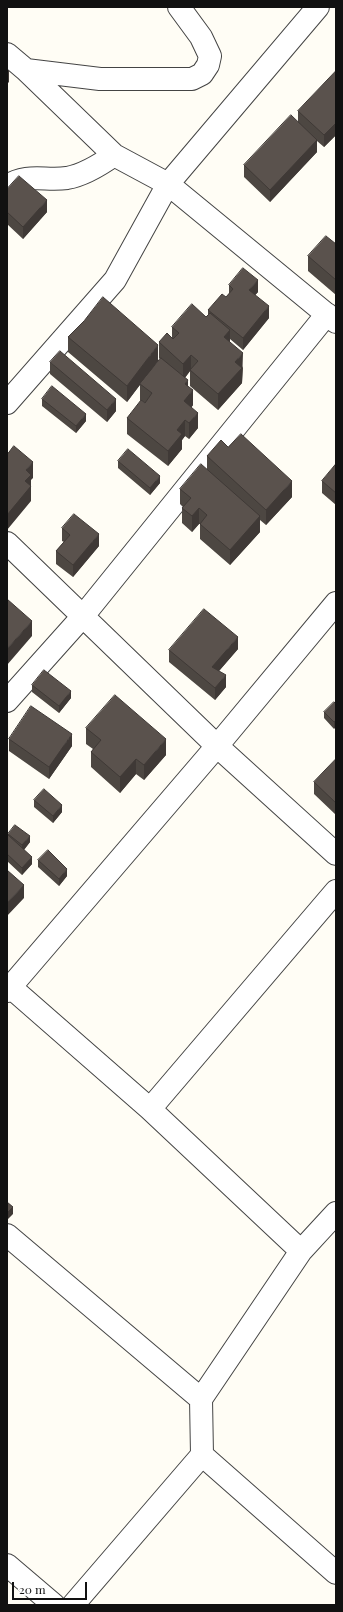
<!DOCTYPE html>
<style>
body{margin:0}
#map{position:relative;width:343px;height:1612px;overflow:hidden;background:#fffdf5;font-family:"Playfair Display",serif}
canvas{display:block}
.frame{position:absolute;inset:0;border:8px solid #111;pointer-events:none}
.scale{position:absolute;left:12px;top:1582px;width:75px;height:18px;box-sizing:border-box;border:2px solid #111;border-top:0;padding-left:5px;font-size:12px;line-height:14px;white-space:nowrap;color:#111;-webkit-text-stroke:3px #fff;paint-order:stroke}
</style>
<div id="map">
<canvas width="343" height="1612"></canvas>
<div class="frame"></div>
<div class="scale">20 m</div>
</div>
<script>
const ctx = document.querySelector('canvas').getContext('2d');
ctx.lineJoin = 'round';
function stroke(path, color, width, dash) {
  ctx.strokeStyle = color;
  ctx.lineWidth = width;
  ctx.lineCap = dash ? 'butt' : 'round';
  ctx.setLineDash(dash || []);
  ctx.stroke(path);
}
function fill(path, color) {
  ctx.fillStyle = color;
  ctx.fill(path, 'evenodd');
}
const minor = new Path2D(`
 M7,54l19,16 88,85 54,29 168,138
 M26,70l74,9h92l10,-5 6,-9 2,-9 -9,-19 -22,-30
 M7,186c20,-13 38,-5 60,-8 17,-3 33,-13 47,-23
 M7,403l108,-123 53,-96 150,-177
 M7,543l210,203 119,108
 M7,701l76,-85 244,-302
 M7,984l143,125 151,142
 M7,991l210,-245 119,-143
 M150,1109l186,-218
 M336,1213l-35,38 -100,148 1,56 134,118
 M7,1235l194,164
 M7,1565l47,40
 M73,1605l129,-150`);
const wall = new Path2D(`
 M336,71v64l-12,12 -7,-6v11l-47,50 -26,-25v-12l54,-43v-11z
 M7,189l40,23 -24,27 -16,-15z
 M336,244v51l-28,-24v-15z
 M229,285l29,7 -3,3 14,23 -26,32 -13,-11v3l13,26 -1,15 -24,27 -28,-24v-15l-5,7 3,8 5,19 -2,3 7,20 -9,11 -4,-3 -3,4v9l-14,17 -41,-32v-16l18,-15 -5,-3v-16l20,-25 -1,-1v-16l13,-4v-11l34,-10 2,-2v-5l18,-13 3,-3z
 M68,337l90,24 -31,41 -59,-50z
 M50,362l66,49 -9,11 -57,-48z
 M42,399l44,22 -10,12 -34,-27z
 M228,447l64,50 -26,28 -6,-5v12l-30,33 -30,-26v-15h-1l-7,8 -10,-9v-15l1,-1 -3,-3v-15l27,-19v-14z
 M118,461l42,22 -10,12 -32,-27z
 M336,464v41l-14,-12v-12z
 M62,528l37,18 -26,31 -17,-13v-13l8,-9 -2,-1z
 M238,649l-19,22 7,16 -11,13 -46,-38v-12z
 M32,685l39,13 -12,15 -27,-21z
 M336,704l-2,25 -10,-11v-6z
 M86,728l80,27 -22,25 -8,-6 -16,19 -29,-26v-15l2,-3 -7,-5z
 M9,739l63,7 -23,33 -40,-28z
 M336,759v56l-22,-21v-12z
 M34,800l28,12 -9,11 -19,-16z
 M7,834l1,1v-1l22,8 -6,8 8,14 -10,11 -15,-14z
 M38,860l29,16 -8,10 -21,-19z`);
const shadedWall = new Path2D(`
 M9,70v12l-2,2v-13z
 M336,123v12l-12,12v-12z
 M317,140v12l-47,50v-12z
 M47,200v12l-24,27v-12z
 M258,280v12l-9,10v-12z
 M269,306v12l-26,32v-12z
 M230,330v16l-6,-9z
 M158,345v16l-31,41v-16z
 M243,353l-1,30 -24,27v-16l17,-32z
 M191,355v15h-1v1l-7,9v-16z
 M188,380v16l-3,-12z
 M193,390v15l-9,12v-16z
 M116,399v12l-9,11v-12z
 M198,413v15l-9,11v-16z
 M86,414v7l-10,12v-7z
 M185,420v16l-3,4v9l-14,17v-15l9,-21z
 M33,462v16l-2,2v21l-24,29v-15l19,-45z
 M160,476v7l-10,12v-7z
 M292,481v16l-26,28v-15z
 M199,508v16l-7,8v-16z
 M260,516v16l-30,33v-15z
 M99,534v12l-26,31v-12z
 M32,621v15l-25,29v-16z
 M238,637v12l-26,30v-12z
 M226,675v12l-11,13v-12z
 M71,691v7l-12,15v-7z
 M336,720v7l-2,2v-7z
 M72,734v12l-23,33v-12z
 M166,739v16l-22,25v-15z
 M136,759v15l-16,19v-16z
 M62,805v7l-9,11v-7z
 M30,836v6l-8,10v-7z
 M32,857v7l-10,11v-7z
 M67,869v7l-8,10v-7z
 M24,885v13l-17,18v-13z
 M13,1207v7l-6,6v-7z`);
const building = new Path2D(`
 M336,71v52l-12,12 -26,-24z
 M291,115l26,25 -47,50 -26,-25z
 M19,176l28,24 -24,27 -16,-15v-23z
 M326,236l10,8v36l-28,-24z
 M243,268l15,12 -9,10 20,16 -26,32 -35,-28 14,-16 4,3 7,-8 -4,-4z
 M103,297l55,48 -31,41 -59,-49 16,-16z
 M192,304l14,13 4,-4 20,17 -6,7 19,16 -8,9 7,6 -24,26 -28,-24 8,-9 -7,-6 -8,9 -24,-22 8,-9 6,6 6,-6 -7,-6z
 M60,351l56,48 -9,11 -57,-48z
 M161,358l27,22 -3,4 8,6 -9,11 14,12 -9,10 -4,-3 -8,10 5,4 -14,17 -41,-33 14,-18 4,3 7,-10 -12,-9z
 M52,386l34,28 -10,12 -34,-27z
 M241,434l51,47 -26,29 -59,-54 14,-16 7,7z
 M14,446l19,16 -7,8 5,5 -6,6 6,5 -24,29v-62h1z
 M128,449l32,27 -10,12 -32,-27z
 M201,464l59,52 -30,34 -30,-26 7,-9 -8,-7 -7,8 -10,-8 9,-10 -11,-9z
 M336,464v29l-14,-12z
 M74,514l25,20 -26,31 -17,-14 14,-16 -8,-7z
 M7,599l25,22 -25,28z
 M204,609l34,28 -26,30 14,8 -11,13 -46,-38z
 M44,670l27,21 -12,15 -27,-21z
 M115,695l51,44 -22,26 -8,-6 -16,18 -29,-25 10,-12 -15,-12z
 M334,702l2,2v16l-2,2 -10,-10z
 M31,706l41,28 -23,33 -40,-28z
 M336,759v44l-22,-21z
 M44,789l18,16 -9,11 -19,-16z
 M15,825l15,11 -8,9 -14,-11z
 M7,834l25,23 -10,11 -15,-14z
 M48,850l19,19 -8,10 -21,-19z
 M7,870l17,15 -17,18z
 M7,1202l6,5 -6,6z`);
stroke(minor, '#444', 24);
stroke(minor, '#fff', 22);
fill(wall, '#4d4742');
fill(shadedWall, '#3f3936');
fill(building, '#5a524d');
stroke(building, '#3f3936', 1);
</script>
